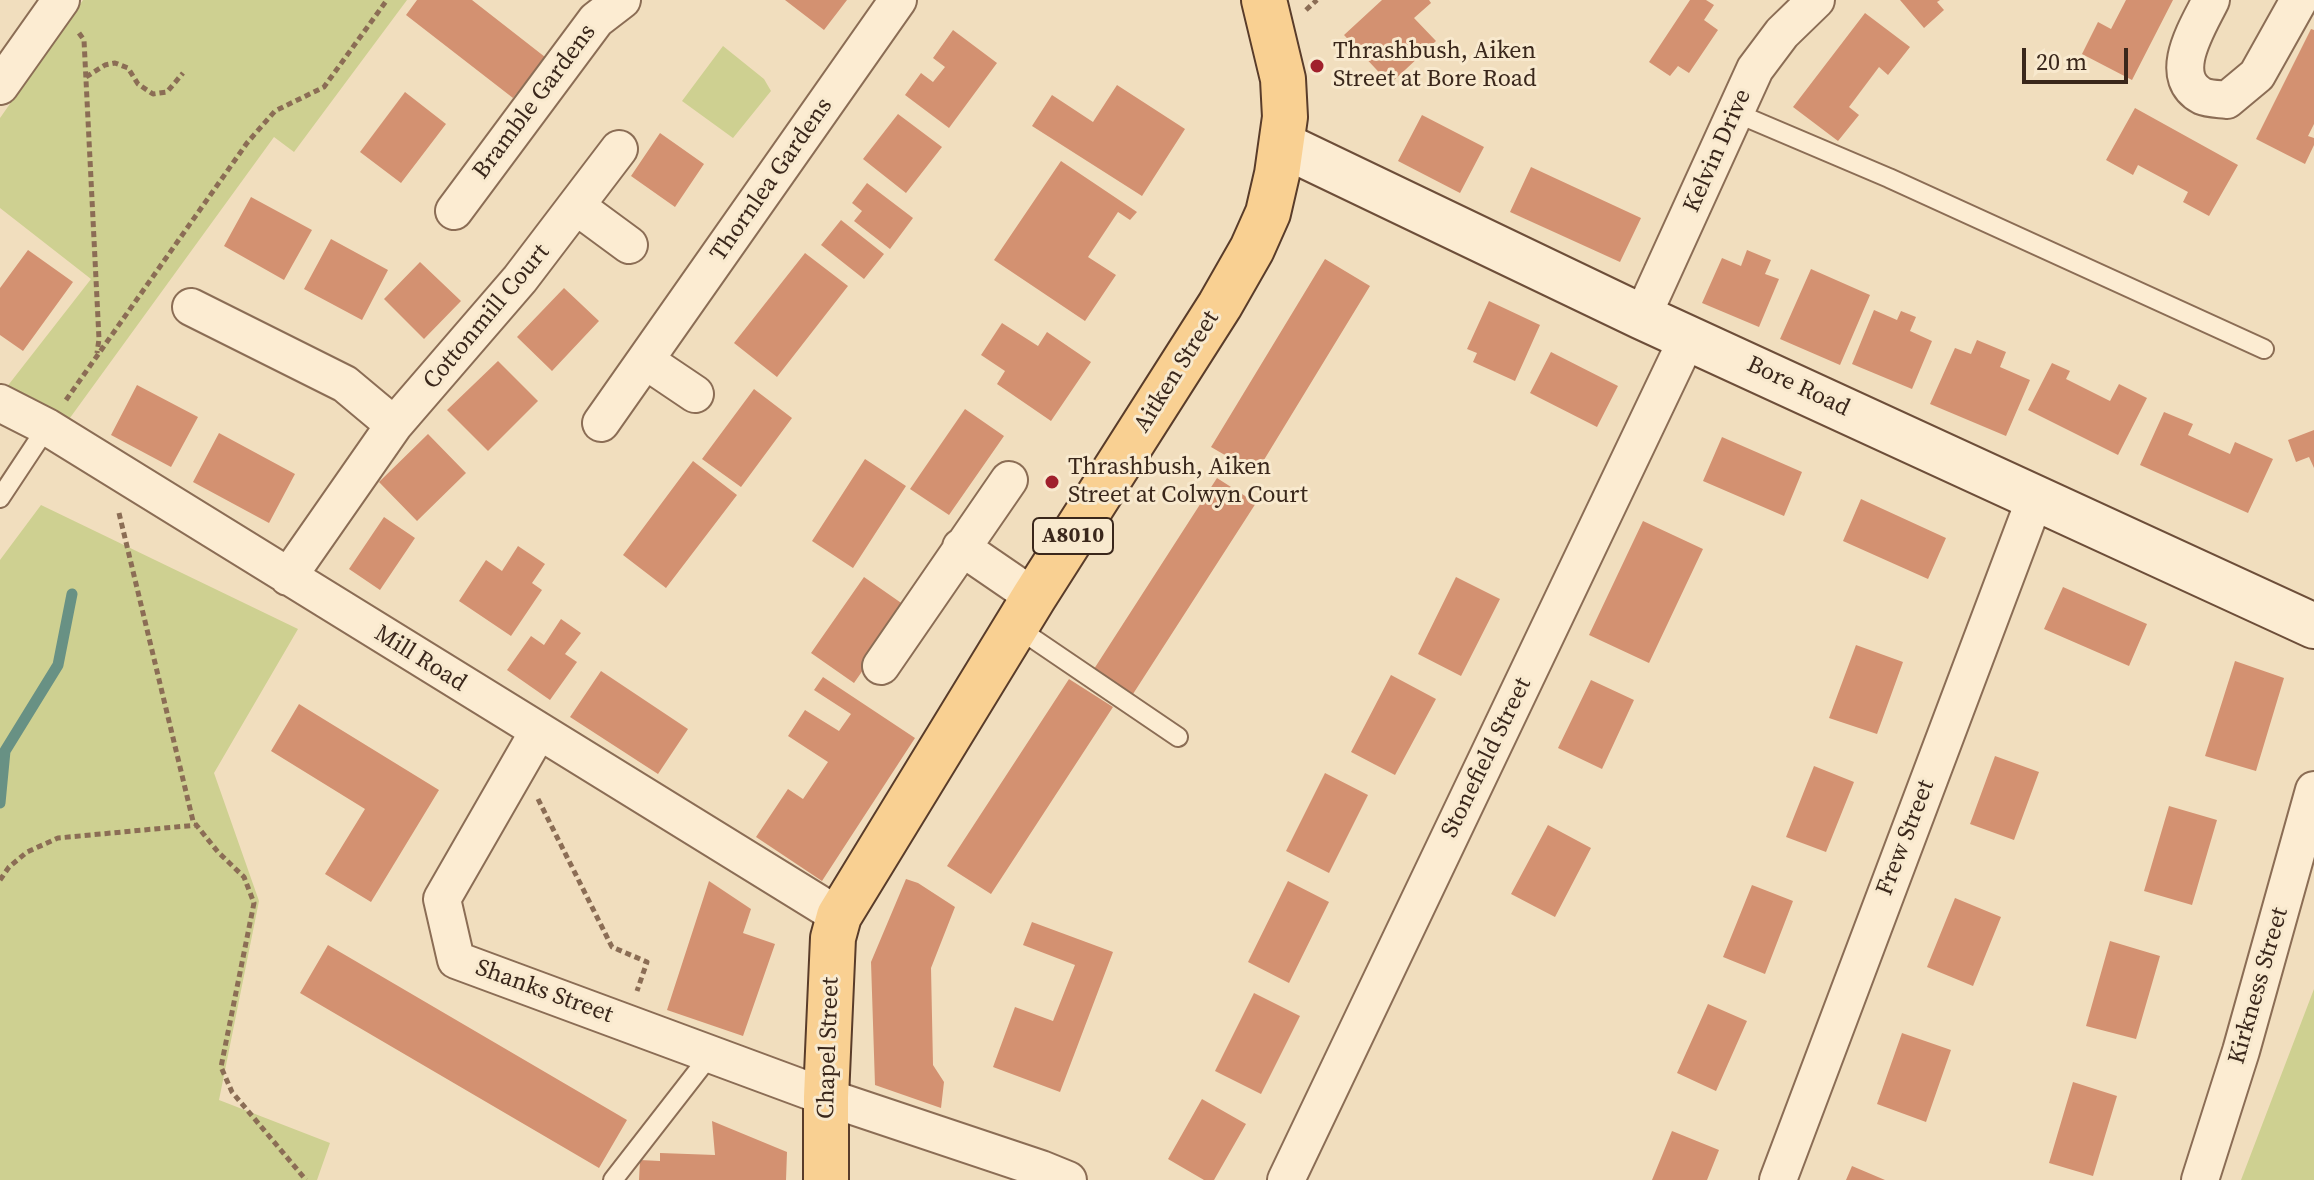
<!DOCTYPE html>
<style>
body{margin:0}
#map{position:relative;width:2314px;height:1180px;overflow:hidden;background:#f1debe;font-family:"Source Serif 4",serif}
canvas{display:block}
.scale{position:absolute;left:2022px;top:48px;width:106px;height:36px;box-sizing:border-box;border:4px solid #3a271b;border-top:0;padding-left:10px;font-size:24px;line-height:28px;white-space:nowrap;color:#3a271b;-webkit-text-stroke:6px #f8e9ce;paint-order:stroke}
</style>
<div id="map">
<canvas width="2314" height="1180"></canvas>
<div class="scale">20 m</div>
</div>
<script>
const ctx = document.querySelector('canvas').getContext('2d');
ctx.lineJoin = 'round';
function fill(path, color) {
  ctx.fillStyle = color;
  ctx.fill(path, 'evenodd');
}
function stroke(path, color, width, dash) {
  ctx.strokeStyle = color;
  ctx.lineWidth = width;
  ctx.lineCap = dash ? 'butt' : 'round';
  ctx.setLineDash(dash || []);
  ctx.stroke(path);
}
function drawText(font, color, halo, rows, align = 'center') {
  ctx.font = font + ' "Source Serif 4",serif';
  ctx.lineWidth = 6;
  ctx.setLineDash([]);
  ctx.textBaseline = 'middle';
  ctx.strokeStyle = halo;
  ctx.fillStyle = color;
  for (const [text, x, y, turn = 0] of rows) {
    ctx.save();
    ctx.translate(x, y);
    ctx.rotate((+turn || 0) * Math.PI / 180);
    ctx.textAlign = isNaN(turn) ? turn : align;
    if (halo) ctx.strokeText(text, 0, 0);
    ctx.fillText(text, 0, 0);
    ctx.restore();
  }
}
const green = new Path2D(`
 M83,0h324l-113,152 -20,-15 -207,285 -61,-34 85,-109 -91,-71v-90z
 M723,46l41,33 7,12 -38,47 -51,-37z
 M41,505l257,124 -84,144 45,128 -40,199 111,43 -13,37h-317v-620z
 M2314,989v191h-73z`);
const stream = new Path2D(`
 M0,803l5,-52 53,-86 14,-71`);
const building = new Path2D(`
 M417,0h55l73,57 -32,41 -107,-83z
 M785,0h62l-23,30z
 M1382,0h47l2,3 -17,15 22,23 -46,43 -46,-49z
 M1690,0h16l8,5 -10,15 14,10 -29,43 -11,-7 -8,10 -21,-14z
 M1900,0h40l-3,2 7,8 -20,18z
 M2126,0h47l-41,80 -50,-26 16,-32 13,7z
 M1865,13l45,34 -22,28 -9,-8 -30,40 10,8 -21,26 -45,-34z
 M2311,29l3,1v94l-6,12 6,2v7l-9,19 -49,-25z
 M953,30l44,33 -48,65 -44,-33 16,-22 12,9 12,-15 -12,-9z
 M1117,85l68,44 -43,67 -110,-70 20,-31 41,27z
 M405,92l41,32 -45,59 -41,-31z
 M2135,108l103,57 -29,51 -26,-14 5,-10 -50,-27 -5,10 -27,-15z
 M898,114l44,33 -36,46 -43,-34z
 M1422,115l62,32 -24,46 -62,-32z
 M660,133l44,31 -29,43 -44,-31z
 M1061,161l76,51 -7,8 -12,-8 -30,45 28,18 -31,46 -91,-61z
 M1531,167l110,51 -21,44 -110,-50z
 M867,183l46,35 -23,31 -36,-28 8,-10 -10,-8z
 M251,197l61,33 -28,50 -60,-34z
 M841,220l43,34 -20,25 -43,-34z
 M331,239l57,31 -26,50 -58,-31z
 M28,250l45,32 -50,69 -23,-16v-47z
 M1747,250l24,10 -6,14 14,5 -20,48 -57,-24 20,-45 19,8z
 M805,253l43,33 -71,91 -43,-34z
 M1325,259l45,27 -114,187 -45,-26z
 M420,262l41,39 -37,38 -40,-40z
 M1811,269l59,26 -30,70 -60,-26z
 M564,288l35,33 -47,50 -35,-34z
 M1489,301l51,24 -25,56 -42,-19 4,-9 -10,-4z
 M1874,310l23,10 4,-9 15,6 -6,14 22,10 -20,48 -60,-25z
 M1002,323l36,23 9,-14 44,30 -40,59 -54,-37 8,-13 -24,-16z
 M1977,340l29,12 -6,15 30,13 -24,56 -76,-32 25,-56 16,6z
 M1551,352l67,34 -21,41 -67,-34z
 M498,361l40,40 -50,50 -41,-41z
 M2052,363l18,8 -4,8 44,22 9,-17 28,14 -29,57 -90,-45z
 M137,385l61,32 -27,50 -60,-32z
 M754,389l38,29 -51,69 -39,-28z
 M965,409l39,27 -55,79 -39,-26z
 M2164,412l29,12 -5,11 42,19 5,-12 38,17 -25,54 -108,-48z
 M2314,430v38l-5,-11 -13,5 -8,-22z
 M219,433l76,41 -26,49 -76,-41z
 M428,434l38,39 -49,48 -38,-39z
 M1722,437l80,35 -18,44 -81,-35z
 M865,459l41,27 -53,82 -41,-27z
 M693,461l44,34 -71,93 -43,-33z
 M1217,478l39,25 -123,191 -39,-25z
 M1861,499l85,39 -18,41 -85,-38z
 M384,517l31,21 -35,52 -31,-21z
 M1643,521l60,28 -54,114 -60,-28z
 M518,546l27,18 -13,19 10,7 -31,46 -52,-35 27,-41 16,11z
 M864,577l43,30 -53,76 -43,-30z
 M1456,577l44,22 -39,77 -43,-22z
 M2063,587l84,37 -18,42 -85,-37z
 M561,619l20,14 -16,21 12,8 -27,38 -43,-30 24,-34 13,9z
 M1856,645l47,17 -26,72 -48,-16z
 M2235,661l49,17 -28,93 -51,-15z
 M601,671l87,58 -30,45 -88,-57z
 M1391,675l45,24 -41,76 -44,-23z
 M823,677l92,61 -93,143 -66,-44 32,-48 15,10 25,-37 -40,-26 17,-26 34,21 12,-17 -37,-24z
 M1069,679l44,28 -122,187 -44,-28z
 M1591,680l43,20 -32,69 -44,-21z
 M299,704l140,86 -68,112 -46,-28 40,-65 -94,-58z
 M1995,756l44,16 -25,68 -44,-16z
 M1814,766l40,16 -28,70 -40,-15z
 M1325,773l43,22 -39,78 -43,-22z
 M2169,806l48,14 -25,85 -48,-14z
 M1548,825l43,23 -36,69 -44,-23z
 M906,879l12,4 37,24 -24,61 2,97 11,17 -3,26 -66,-23 -4,-123z
 M709,881l42,28 -8,24 32,11 -32,92 -76,-26z
 M1288,881l41,21 -40,81 -41,-21z
 M1752,885l41,16 -28,73 -42,-17z
 M1955,898l46,19 -28,69 -46,-19z
 M1032,922l81,30 -53,140 -67,-25 22,-60 38,14 22,-56 -52,-20z
 M2110,941l50,15 -24,83 -50,-13z
 M328,945l299,175 -28,48 -299,-175z
 M1254,993l46,23 -39,78 -46,-23z
 M1708,1004l39,17 -31,70 -39,-18z
 M1902,1033l49,17 -25,72 -49,-18z
 M2073,1082l44,14 -24,80 -44,-13z
 M1202,1099l44,25 -32,56h-10l-36,-21z
 M712,1121l75,31 -1,28h-147l1,-20 20,1v-8l55,2z
 M1672,1131l47,19 -12,30h-55z
 M1852,1166l33,14h-39z`);
const path = new Path2D(`
 M1306,10l11,-10
 M79,33l5,7 15,299 -2,14
 M86,77l19,-12 10,-2 13,5 10,16 15,10 14,-2 16,-19
 M66,400l181,-257 28,-32 49,-24 63,-87
 M119,513l74,308 25,31 26,25 10,26 -33,164 11,25 74,88
 M538,799l74,148 35,15 -10,29
 M0,880l9,-13 18,-15 31,-14 139,-13`);
const lane = new Path2D(`
 M1736,113l153,65 375,171
 M0,498l47,-71
 M1016,627l162,110
 M613,1180l98,-126`);
const street = new Path2D(`
 M2211,0c-12,25 -46,76 -9,96 7,3 18,3 25,4l30,-25 42,-75
 M0,86l61,-86
 M576,206l53,39
 M454,211l142,-191 26,-20
 M191,307l154,77 49,41
 M1642,317l113,-248 27,-36 34,-33
 M646,361l49,33
 M0,403l47,24 792,489
 M601,423l297,-423
 M961,547l73,50
 M288,577l106,-152 126,-146 99,-130
 M881,666l128,-186
 M538,732l-96,167 14,61 370,137 215,72 27,11
 M1286,1180l402,-843
 M1778,1180l258,-684
 M2200,1180l41,-129 73,-261`);
const secondary = new Path2D(`
 M1283,145l359,172 672,309`);
const primary = new Path2D(`
 M826,1180v-83l7,-159 6,-22 195,-319 186,-292 32,-56 16,-36 9,-39 8,-57 -2,-38 -19,-79`);
const markers = [
 [1317,66,8,"#a0202c"],
 [1052,482,8,"#a0202c"]
];
const shields = [
 [1073,536,80]
];
const shieldNames = [
 ["A8010",1073,536]
];
const poiNames = [
 ["Thrashbush, Aiken",1333,52],
 ["Street at Bore Road",1333,80],
 ["Thrashbush, Aiken",1068,468],
 ["Street at Colwyn Court",1068,496]
];
const streetNames = [
 ["Bramble Gardens",535,102,-53],
 ["Kelvin Drive",1718,151,-66],
 ["Thornlea Gardens",772,180,-55],
 ["Cottonmill Court",487,317,-50],
 ["Aitken Street",1177,372,-58],
 ["Bore Road",1798,387,25],
 ["Mill Road",420,659,32],
 ["Stonefield Street",1487,758,-64],
 ["Frew Street",1906,838,-69],
 ["Kirkness Street",2259,986,-74],
 ["Shanks Street",544,992,20],
 ["Chapel Street",829,1048,-88]
];
fill(green, '#ced091');
stroke(stream, '#689184', 11);
fill(building, '#d39171');
stroke(lane, '#8b6d55', 22);
stroke(street, '#8b6d55', 40);
stroke(secondary, '#6d4e39', 48);
stroke(primary, '#593c2a', 48);
stroke(path, '#8b6d55', 5, [6, 4]);
stroke(lane, '#fcecd2', 18);
stroke(street, '#fcecd2', 36);
stroke(secondary, '#fcecd2', 44);
stroke(primary, '#f9d092', 44);
for (const [x, y, r, color] of markers) {
  const dot = new Path2D();
  dot.arc(x, y, r, 0, 2 * Math.PI);
  ctx.fillStyle = color;
  ctx.fill(dot);
  stroke(dot, '#f8e9ce', 3);
}
for (const [x, y, w] of shields) {
  const box = new Path2D();
  box.roundRect(x - w / 2, y - 18, w, 36, 6);
  ctx.fillStyle = '#f8e9ce';
  ctx.fill(box);
  stroke(box, '#3a271b', 2);
}
drawText('bold 22px', '#3a271b', null, shieldNames);
drawText('24px', '#3a271b', '#f8e9ce', poiNames, 'left');
drawText('24px', '#3a271b', '#f8e9ce', streetNames);
</script>
